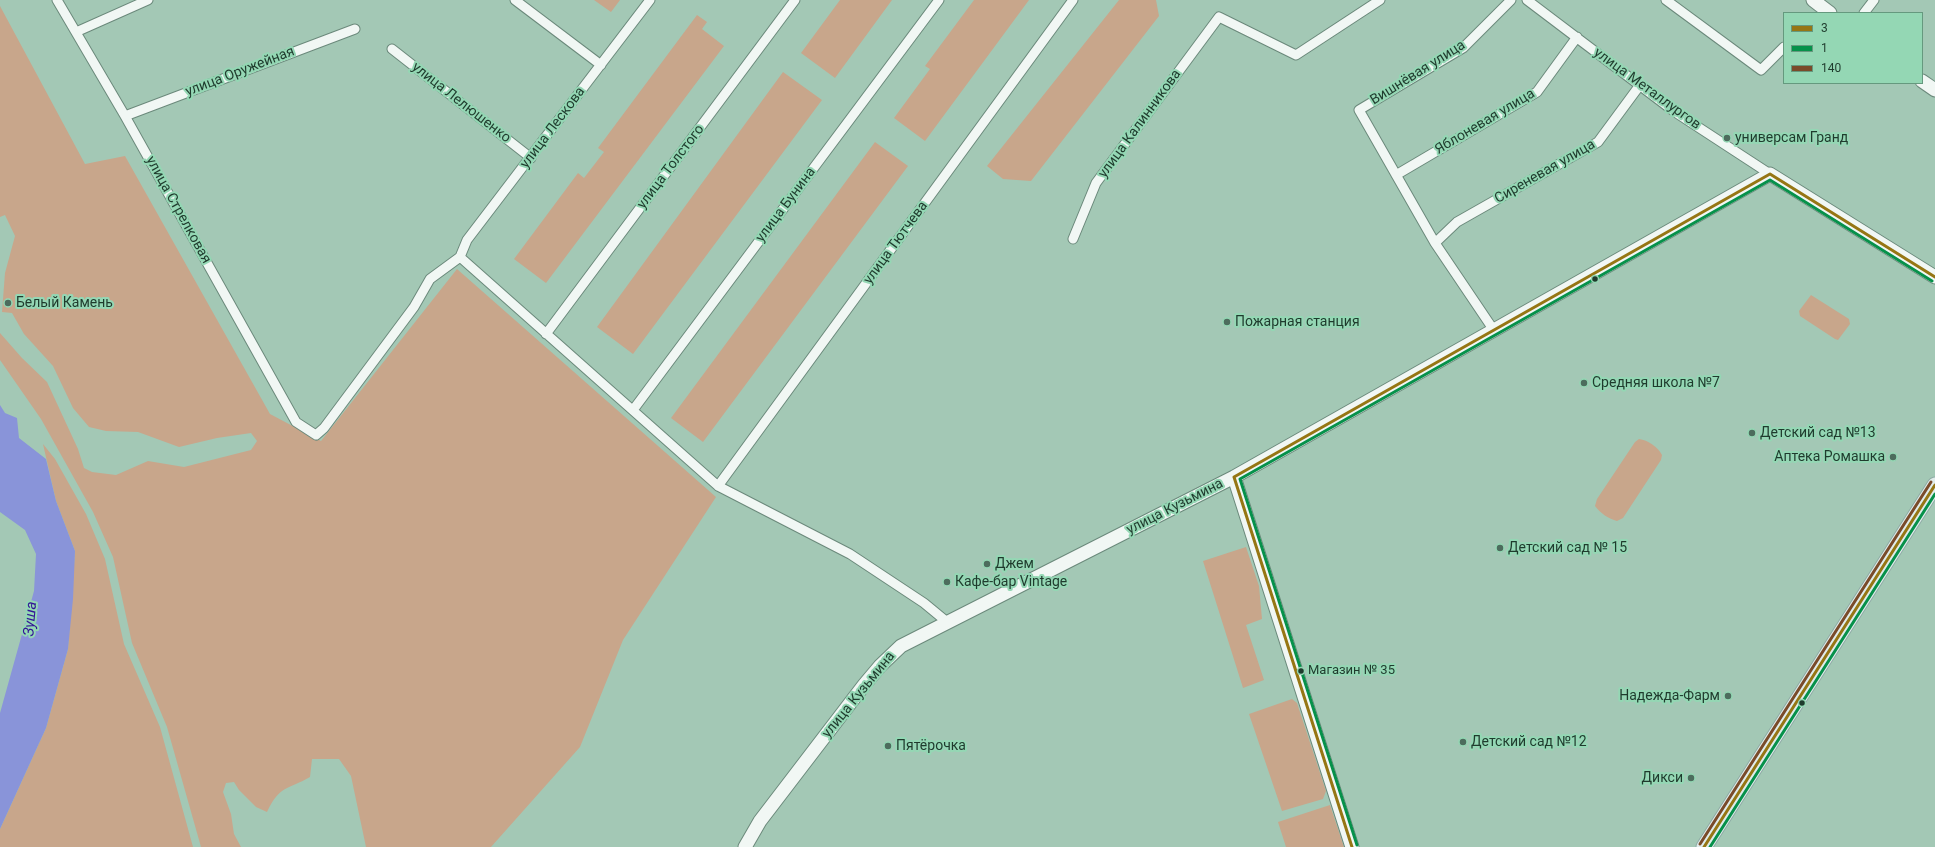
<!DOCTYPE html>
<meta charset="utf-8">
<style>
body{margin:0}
#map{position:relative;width:1935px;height:847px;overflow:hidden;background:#a3c8b5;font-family:Roboto,sans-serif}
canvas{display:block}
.legend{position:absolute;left:1783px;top:12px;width:140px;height:72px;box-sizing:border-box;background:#94d7b4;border:1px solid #65997e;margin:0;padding:5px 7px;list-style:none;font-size:12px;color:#1f3b2d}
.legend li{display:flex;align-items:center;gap:8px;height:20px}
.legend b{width:20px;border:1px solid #65997e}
</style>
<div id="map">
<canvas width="1935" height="847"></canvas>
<ul class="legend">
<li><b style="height:5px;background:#967614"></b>3</li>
<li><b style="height:5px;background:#06914a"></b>1</li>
<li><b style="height:5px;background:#7a4b2a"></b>140</li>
</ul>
</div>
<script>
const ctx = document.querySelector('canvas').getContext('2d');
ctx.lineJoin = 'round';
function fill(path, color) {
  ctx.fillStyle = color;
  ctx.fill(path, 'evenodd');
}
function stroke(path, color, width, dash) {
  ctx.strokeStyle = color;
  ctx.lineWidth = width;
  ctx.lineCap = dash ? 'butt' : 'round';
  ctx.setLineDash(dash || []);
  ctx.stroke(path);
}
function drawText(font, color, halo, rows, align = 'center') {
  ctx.font = font + ' Roboto,sans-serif';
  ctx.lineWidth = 4;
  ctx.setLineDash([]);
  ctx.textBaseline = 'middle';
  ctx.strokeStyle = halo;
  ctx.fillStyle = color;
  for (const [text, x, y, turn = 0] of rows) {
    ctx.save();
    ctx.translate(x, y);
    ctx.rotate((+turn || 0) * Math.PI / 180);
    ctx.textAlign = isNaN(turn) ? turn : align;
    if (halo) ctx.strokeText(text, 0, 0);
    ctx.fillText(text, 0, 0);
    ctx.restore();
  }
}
const green = new Path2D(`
 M594,0h26l-9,12z
 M840,0h52l-57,78 -34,-25z
 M974,0h55l-104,141 -31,-23 36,-49 -5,-3z
 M1119,0h37l3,16 -128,165 -28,-2 -16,-13z
 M0,6l85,158 40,-8 145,258 51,27 136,-172 259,228 -93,143 -43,107 -89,100h-125l-15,-71 -12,-17h-27l-2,18c-23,13 -30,8 -43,35l-11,-5 -17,-17 -5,-8 -8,1 -3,9 8,22 3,20 7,13h-40l-34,-120 -35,-84 -19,-86 -20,-45 -52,-93 -41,-59v-27l22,25 25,24 31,67 6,19 8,4 24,3 32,-14 36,6 67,-17 6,-9 -6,-8 -34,5 -38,9 -41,-15 -32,-1 -17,-4 -16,-19 -20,-42 -29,-32 -12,-21 -10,-1 3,-39 10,-37 -10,-21 -5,2z
 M697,15l10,7 -5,7 22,17 -178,237 -32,-24 64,-86 6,5 20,-26 -6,-4z
 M783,72l39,28 -189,254 -36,-27z
 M875,142l33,24 -205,276 -32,-24z
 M1811,295l38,24 1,5 -12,16 -3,-1 -35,-23 -1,-5z
 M1639,439c9,1 19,8 23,16l-1,5 -38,58 -6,3c-8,-2 -17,-8 -22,-15l2,-7 38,-57z
 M43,444l12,15 31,55 19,45 19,85 36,83 33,120h-193v-18l46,-101 22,-79 7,-98 -19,-50z
 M1246,547l13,39 3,33 -16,6 18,55 -21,8 -40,-127z
 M1292,699l5,4 29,88 -3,8 -41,12 -33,-97z
 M1330,805l14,42h-58l-8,-25z`);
const water = new Path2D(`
 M0,405l5,8 12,5 2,20 27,21 10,42 19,50 -2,48 -5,50 -22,79 -46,101v-116l34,-122 2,-37 -11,-24 -25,-18z`);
const street = new Path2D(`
 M57,0l68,116 171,306 20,13 8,-7 90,-121 16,-28 30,-22
 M515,0l86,65
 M1527,0l148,112 95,62
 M1666,0l95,70 23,-23
 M1864,13l10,-13
 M76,32l72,-32
 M392,49l139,109
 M125,116l230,-87
 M1396,175l141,-83 40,-55
 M1073,239l23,-56 123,-166 77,38 84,-55
 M1435,243l22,-21 141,-80 42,-57
 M460,257l258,229 132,68 74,49 23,19
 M460,257l7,-17 183,-240
 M1493,329l-58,-86 -76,-133 104,-62 48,-48
 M546,334l249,-334
 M633,410l306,-410
 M718,486l355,-486`);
const secondary = new Path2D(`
 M1813,0l17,13
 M1922,81l13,9
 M1234,477l118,370
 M745,847l15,-26 104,-136 16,-19 21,-20 333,-169 536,-303 165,103`);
const primary = new Path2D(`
 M1704,847l231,-362`);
const bus1 = new Path2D(`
 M1352,847l-118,-370 536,-303 165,103
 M1704,847l231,-362`);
const bus2 = new Path2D(`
 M1357,845l-117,-366 530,-299 162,101
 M1710,847l225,-353`);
const bus3 = new Path2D(`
 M1700,844l231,-362`);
const markers = [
 [1727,138,4,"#4d6c5d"],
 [1595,279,3.5,"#1f3b2d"],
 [8,303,4,"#4d6c5d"],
 [1227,322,4,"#4d6c5d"],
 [1584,383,4,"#4d6c5d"],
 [1752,433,4,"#4d6c5d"],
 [1893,457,4,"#4d6c5d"],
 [1500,548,4,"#4d6c5d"],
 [987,564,4,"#4d6c5d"],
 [947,582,4,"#4d6c5d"],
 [1301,671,3.5,"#1f3b2d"],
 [1728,696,4,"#4d6c5d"],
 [1802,703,3.5,"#1f3b2d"],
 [1463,742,4,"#4d6c5d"],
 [888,746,4,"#4d6c5d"],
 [1691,778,4,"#4d6c5d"]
];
const busNames = [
 ["Магазин № 35",1308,671]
];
const streetNames = [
 ["улица Оружейная",240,72,-21],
 ["Вишнёвая улица",1418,73,-32],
 ["улица Металлургов",1647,89,36],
 ["улица Лелюшенко",461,103,38],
 ["Яблоневая улица",1485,122,-31],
 ["улица Калинникова",1140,124,-54],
 ["улица Лескова",553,128,-53],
 ["улица Толстого",671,167,-53],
 ["Сиреневая улица",1545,172,-30],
 ["улица Бунина",786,205,-53],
 ["улица Стрелковая",178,210,61],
 ["улица Тютчева",896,243,-54],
 ["улица Кузьмина",1175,507,-27],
 ["улица Кузьмина",859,695,-51]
];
const poiNames = [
 ["универсам Гранд",1735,138],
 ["Белый Камень",16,303],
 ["Пожарная станция",1235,322],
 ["Средняя школа №7",1592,383],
 ["Детский сад №13",1760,433],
 ["Аптека Ромашка",1885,457,"right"],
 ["Детский сад № 15",1508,548],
 ["Джем",995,564],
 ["Кафе-бар Vintage",955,582],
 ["Надежда-Фарм",1720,696,"right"],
 ["Детский сад №12",1471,742],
 ["Пятёрочка",896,746],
 ["Дикси",1683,778,"right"]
];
const waterNames = [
 ["Зуша",31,619,-85]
];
fill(green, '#c8a68b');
fill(water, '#8994d9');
stroke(street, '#6b897b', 11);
stroke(secondary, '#6b897b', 15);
stroke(primary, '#8eaba5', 17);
stroke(street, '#f1f7f4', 9);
stroke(secondary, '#f1f7f4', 13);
stroke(primary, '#e0eceb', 15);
stroke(bus1, '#967614', 3);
stroke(bus2, '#06914a', 3);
stroke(bus3, '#7a4b2a', 3);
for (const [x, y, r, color] of markers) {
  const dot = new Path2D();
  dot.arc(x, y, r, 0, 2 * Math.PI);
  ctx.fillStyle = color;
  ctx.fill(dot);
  stroke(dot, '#94d7b4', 1.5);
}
drawText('13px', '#1f3b2d', '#94d7b4', busNames, 'left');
drawText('14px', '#1f3b2d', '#94d7b4', streetNames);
drawText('14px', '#1f3b2d', '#94d7b4', poiNames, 'left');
drawText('italic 15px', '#331496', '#94d7b4', waterNames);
</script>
